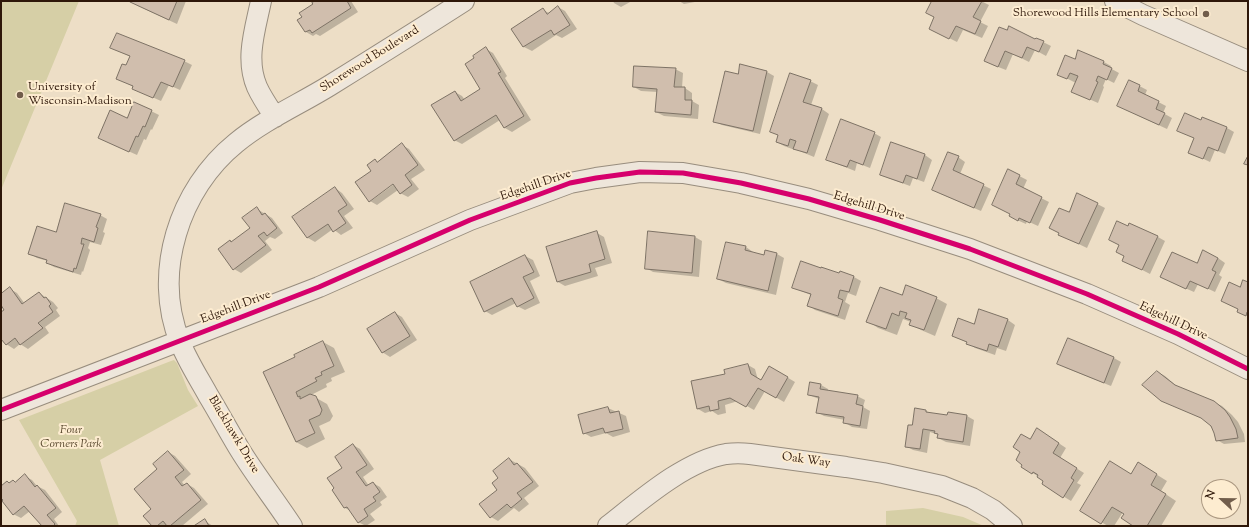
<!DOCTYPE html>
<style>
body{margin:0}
#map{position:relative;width:1249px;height:527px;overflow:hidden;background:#eddec6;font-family:"Sorts Mill Goudy",serif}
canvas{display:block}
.frame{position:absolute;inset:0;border:2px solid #2e1709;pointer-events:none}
.north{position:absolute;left:1201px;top:479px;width:40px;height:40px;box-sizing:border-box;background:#fdecd0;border:1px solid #aa9780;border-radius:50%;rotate:292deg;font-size:11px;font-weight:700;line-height:16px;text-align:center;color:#2e1709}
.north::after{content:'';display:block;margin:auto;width:14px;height:18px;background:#715d4b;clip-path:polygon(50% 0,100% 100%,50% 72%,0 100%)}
</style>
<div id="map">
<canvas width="1249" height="527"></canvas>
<div class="frame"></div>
<div class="north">N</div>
</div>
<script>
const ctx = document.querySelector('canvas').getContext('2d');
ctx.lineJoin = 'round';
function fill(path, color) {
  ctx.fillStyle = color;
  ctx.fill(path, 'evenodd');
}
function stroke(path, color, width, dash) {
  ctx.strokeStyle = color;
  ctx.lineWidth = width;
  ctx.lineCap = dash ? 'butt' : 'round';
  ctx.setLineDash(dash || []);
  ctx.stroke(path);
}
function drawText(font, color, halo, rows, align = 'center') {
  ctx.font = font + ' "Sorts Mill Goudy",serif';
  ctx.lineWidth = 4;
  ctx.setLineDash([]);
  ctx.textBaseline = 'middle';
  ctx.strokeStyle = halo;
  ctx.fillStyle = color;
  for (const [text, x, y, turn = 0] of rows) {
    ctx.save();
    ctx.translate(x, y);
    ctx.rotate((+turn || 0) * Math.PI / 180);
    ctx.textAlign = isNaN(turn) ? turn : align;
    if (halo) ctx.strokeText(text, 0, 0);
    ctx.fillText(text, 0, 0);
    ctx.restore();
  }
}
const green = new Path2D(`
 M1,1h78l-78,189z
 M171,361l3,-1 3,3 11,27 10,16 -98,54 19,66h-44l2,-5 -58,-101z
 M923,508l40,9 21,9h-98v-15z`);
const shadow = new Path2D(`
 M131,1h55l-9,23 -39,-18z
 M317,1h34l7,11 -38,24 -4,-2 -3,2 -7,-4 -7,-12z
 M613,1h19l-11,6 -7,-4z
 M679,1h21l-16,3z
 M933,1h48l8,4 -9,17 8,4 -6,12 -19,-8 -6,12 -20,-10z
 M558,7l7,4 12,18 -15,9 -6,-3 -24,16 -8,-4 -11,-18 30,-19 6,3z
 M999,28l44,14 8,4 -5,10 -11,-6 -6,12 -16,-8 -7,16 -13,-5z
 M111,48l73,13 8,4 -12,25 -11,-5 -8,16 -20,-9 -7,-5 -16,-8 8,-12 5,-10z
 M486,49l7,4 14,23 -2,2 26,42 -19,12 -7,-4 -5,-8 -38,24 -8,-4 1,-48 7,4 3,4 17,-10z
 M1079,52l25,10 7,4 -1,2 9,5 -5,10 -8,-4 -3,7 1,1 -6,16 -18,-8 -4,-12 -18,-9 17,-14z
 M675,69l8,4 -1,15h3l7,5v8l7,4 -1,14 -34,-3 -8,-4 2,-20 -17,-1 -7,-4z
 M767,72l7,4 -14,58 -38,-9 -8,-4 25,-46z
 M810,81l8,4 -7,20 11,4 7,5 -15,43 -12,-5 -6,-3 -1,1 -11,-4 -7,-4 2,-6 -8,-5z
 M1130,81l17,9 -2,5 21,11 -3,7 9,5 -5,11 -41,-19z
 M135,103l24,12 -7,15 -1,-1 -5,11 -2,-1 -7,16 -38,-17 29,-19z
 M1203,118l24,10 7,4 -9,22 -10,-4 -5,12 -21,-10 6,-14 -16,-8 23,-9z
 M874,133l7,4 -11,31 -13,-5 -2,8 -20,-8 -7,-4z
 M402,145l7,4 16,21 -14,9 8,10 -11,8 -8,-4 -2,-3 -21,15 -7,-4 3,-30 2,-10 3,2zM396,181l1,1 -26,19v-2z
 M925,155l7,5 -8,22 -11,-4 -3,8 -22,-8 -7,-4z
 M958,157l7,5 -5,12 31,15 -10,22 -40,-17z
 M1008,170l19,10 -4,9 26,13 -11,24 -11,-5 -1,3 -9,-4 -6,-6z
 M335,188l7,5 12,16 -10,7 9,12 -12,7 -8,-6 -18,13 -7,-4 -15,-21z
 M1078,194l27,14 -18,40 -21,-10z
 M257,209l15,9 11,15 -8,6 -5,-2 -5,4 7,9 -31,23 -7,-4 -4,-28 2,1 19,-14z
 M100,215l7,4 -4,13 2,1 -4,12 -11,-3 -2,6 2,2 -7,22 -1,-1 -1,4 -27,-8 -7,-4 1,-2 -11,-3 -8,-5 28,-20z
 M597,233l7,4 8,26 -17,5 3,8 -33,10 -7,-4z
 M695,237l7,4 -3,36 -46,-5 -7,-4z
 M1158,237l7,4 -15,33 -27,-14 2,-4z
 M746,247l7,5 -1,1 12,3 2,-5 11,3 7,4 -8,37 -50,-12 -8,-4z
 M525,256l8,4 7,16 -10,5 10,22 -15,7 -8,-4 -1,-3 -24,12 -7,-4z
 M1218,258l7,5 -6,12 3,2 -7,15 -17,-8 -4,8 -25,-11 28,-16z
 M840,272l14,5 7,4 -5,15 -8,-3 -3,9 5,3 -5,15 -30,-10 -7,-5 3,-10 -10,-4 -8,-4 46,-13z
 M10,289l7,4 8,11 14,-11 14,9 5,6 -2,2 4,6 -15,11 4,6 -21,16 -8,-5 -6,5 -8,-5 -5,-7v-24l5,-3 -5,-7v-8z
 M903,296l33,2 11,6 -12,32 -14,-6 -11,-6 1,-2 -8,-3 -6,16 -19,-7 -10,-7z
 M979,310l29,10 7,5 -9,26 -9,-3 -2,7 -20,-7 -7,-5 -15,-7 21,-11z
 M395,313l7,4 15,23 -27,17 -8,-5z
 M1068,339l46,19 7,4 -10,24 -45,-18 -8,-5z
 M323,342l11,6 11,24 -14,6 1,3 -6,3 1,3 -16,8 16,9 6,12 -3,5 -11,5 6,13 -18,9 -11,-6 -32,-70 32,-14z
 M748,365l7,4 3,11 3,2 9,-15 25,15 -11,20 -19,-11 -11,19 -16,-9 -13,4 1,8 -8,2 -6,-4 -7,2 -7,-4 28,-34z
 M1157,372l8,4 14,12 35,14 8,4 10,9 6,7 6,12 1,8 -21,2 -7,-4 -2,-7 -7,-11z
 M811,383l10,2 7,4v2l29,5 8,4 -2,7 7,4 -3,18 -15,-2 -8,-5 1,-2 -21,-4 -7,-4 2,-13 -10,-4z
 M608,408l18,8 4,16 -17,5 -7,-4 -15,4 -7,-4z
 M926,411l4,2 18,3h19l7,4 -4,26 -24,-4 -8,-4 1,-3 -9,-3 -3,21 -14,-3 -7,-4 7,-19z
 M1045,434l21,14 -6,10 24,15 -7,10 4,2 -10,16 -28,-17 2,-3 -23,-15 9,-26z
 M353,445l7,4 14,20 -11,8 6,9 4,-3 7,4 7,10 -7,5 2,3 -12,9 5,6 -9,6 -8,-4 -7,-11 -6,-3 -1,-40z
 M168,452l7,4 16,18 -9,8 3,4 2,-2 7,4 14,16 -26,22h-29v-17z
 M509,459l16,9 14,18 -15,12 5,6 -10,8 -5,-4 -16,13 -7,-4 7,-27 1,-12z
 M1138,463l29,18 -6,10 15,10 -15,25h-26l-12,-14 -9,14h-6l-27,-16 50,-35z
 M25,476l7,4 5,6 8,4 17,22 -8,7 5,7h-16l-13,-15 -9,7 -8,-4 -12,-17v-10l12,-6 3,1z
 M205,521l8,5h-17z`);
const building = new Path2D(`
 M130,1h47l-8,19 -39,-18z
 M315,1h32l4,7 -39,25 -2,-3 -5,2 -8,-12 5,-3 -3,-4 14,-9 -1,-1z
 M932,1h50l-9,16 8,4 -6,13 -19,-8 -7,13 -20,-10 5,-12 -8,-4z
 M558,6l12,19 -16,10 -3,-5 -28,17 -12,-18 32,-21 4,6z
 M1009,26l26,13 1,-1 8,3 -5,11 -12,-5 -5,11 -17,-7 -7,16 -14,-6 15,-34 8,3z
 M117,33l68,27 -12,27 -12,-5 -8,16 -21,-9 1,-3 -17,-7 6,-15 4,1 4,-9 -20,-8z
 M486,47l15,25 -3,1 26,43 -20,12 -8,-13 -42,26 -23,-36 24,-14 6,10 19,-12 -15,-25 9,-6 -1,-2z
 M1078,50l26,11 -1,3 9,4 -5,12 -9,-4 -2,5 2,1 -8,18 -19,-8 7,-16 -8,-3 -3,6 -10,-4 8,-20 10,4z
 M740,64l27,7 -14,60 -40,-9 12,-51 13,3z
 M634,66l42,2 -2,19h11v13h7l-1,15 -36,-3 2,-23 -24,-2z
 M790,73l21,7 -8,22 19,6 -15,45 -14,-4 3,-8 -6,-2 -2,7 -12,-4 2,-7 -8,-3z
 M1129,80l11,5 -2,6 21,10 -3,8 9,4 -6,12 -42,-19z
 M134,102l18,8 -7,17 -2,-1 -5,11 -2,-1 -7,16 -31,-14 12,-28 17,8z
 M1185,113l16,7 1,-3 25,10 -9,24 -10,-4 -5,12 -15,-6 6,-15 -17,-7z
 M841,119l34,13 -12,33 -13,-5 -3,7 -21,-7z
 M891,142l34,12 -8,25 -11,-4 -3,8 -23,-8z
 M402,143l16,22 -13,10 7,10 -12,9 -7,-10 -24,18 -14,-20 16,-11 -4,-6 8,-6 2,3z
 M948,152l11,4 -6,14 31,14 -10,24 -42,-18z
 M1248,156v9l-4,-1z
 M1008,169l12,6 -4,9 26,13 -12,26 -11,-5 -1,3 -9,-5 1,-2 -18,-9z
 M335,187l12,18 -9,6 8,12 -13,9 -5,-8 -21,14 -15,-21z
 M1077,193l21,10 -19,41 -21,-9 1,-2 -10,-5 10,-20 10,4z
 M65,203l36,11 -5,13 2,1 -4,14 -12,-4 -1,6h3l-8,25 -2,-1 -1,4 -27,-9 1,-3 -19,-6 9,-28 19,6z
 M257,207l5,8 3,-2 12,15 -10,8 -3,-4 -6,4 8,9 -33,25 -15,-21 12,-9 1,2 19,-14 -8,-10z
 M1117,221l11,5 1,-3 29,13 -16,34 -20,-9 2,-5 -8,-4 3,-7 -10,-5z
 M597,231l8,28 -16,5 2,8 -34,10 -11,-35z
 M648,231l47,5 -3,37 -47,-4z
 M726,242l20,4 -1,4 19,5 1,-5 12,3 -9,38 -51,-12z
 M1203,250l15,8 -6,12 4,2 -8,17 -18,-8 -4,8 -26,-12 12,-25 25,11z
 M525,255l9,17 -11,5 11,21 -17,9 -5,-9 -28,14 -14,-30z
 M801,261l20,7v-1l18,6 1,-2 14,5 -5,16 -9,-2 -2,8 5,2 -5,16 -31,-10 4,-12 -19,-6z
 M1243,280l5,2v31l-1,-1 -1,4 -9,-4 1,-3 -17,-8 8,-19 11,5z
 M906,285l31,12 -13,33 -15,-5 2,-5 -6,-2 2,-5 -7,-2 -1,5 -7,-3 -6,16 -20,-7 14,-35 22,8z
 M10,287l12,17 17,-12 5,6 2,-1 5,7 -2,2 4,6 -15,11 5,5 -23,17 -5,-7 -9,7 -5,-6v-27l3,-2 -3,-5v-11z
 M979,309l29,10 -10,28 -9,-3 -2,7 -21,-7 1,-2 -15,-6 6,-18 16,6z
 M395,312l15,24 -28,17 -15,-24z
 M1068,338l46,19 -10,26 -47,-19z
 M323,341l11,25 -13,6 1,3 -7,3 2,3 -21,11 2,5 2,-1v3l10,-5 6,2 6,14 -2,5 -11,5 6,13 -19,9 -33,-70 32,-15 -1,-2z
 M748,364l3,10 10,6 8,-14 19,11 -12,21 -18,-10 -12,19 -16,-9 -12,3 1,8 -9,2 -1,-5 -12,3 -6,-28 34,-7 -1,-4z
 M1157,371l18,14 39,16 11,9 5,7 6,12 2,9 -22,3 -2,-8 -3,-7 -10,-8 -40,-17 -19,-16z
 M810,382l11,2 -1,5 38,6 -2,9 7,2 -3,20 -17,-3 1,-6 -28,-4 3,-16 -11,-2z
 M608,407l2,6 9,-2 4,18 -18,4 -2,-5 -20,6 -5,-19z
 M915,408l11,2v2l21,3 1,-3 19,3 -4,27 -26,-4 1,-4 -4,-1 1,-2 -12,-2 -3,20 -15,-2 3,-22h4z
 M1037,428l22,15 -6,10 24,15 -6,10 3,2 -11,18 -21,-14 1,-3 -6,-4 1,-2 -5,-3 -1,2 -11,-7 1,-2 -6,-5 4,-8 -7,-5 8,-13 9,5z
 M353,444l14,21 -11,7 10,14 7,-4 7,10 -7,5 3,4 -12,8 4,7 -10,7 -11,-16 -3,1 -12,-18 2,-2 -7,-10 15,-10 -7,-11z
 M168,451l16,19 -9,7 7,9 5,-3 14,17 -31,26h-3l-4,-5 -6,5h-5l-9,-10 8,-7 -17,-20 23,-20 -4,-5z
 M509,458l5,7 3,-2 16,19 -16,11 5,6 -11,9 -4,-4 -17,14 -11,-14 18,-14 -5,-7 6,-5 -5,-7z
 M1110,461l21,13 7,-12 19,12 -6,11 15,9 -19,32h-14l-12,-8 3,-4 -12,-7 -11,17 -21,-13z
 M25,474l10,13 2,-2 19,23 -9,7 8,9 -2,2h-11l-18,-20 -11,9 -11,-14 1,-1 -2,-2v-12l6,-5 2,2 4,-3 2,2z
 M205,519l4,7h-15z`);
const street = new Path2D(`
 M261,1c-6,29 -16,58 -4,86 5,11 12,21 18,30
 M1115,1l28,14 105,46
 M1,410l318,-123 151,-67 100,-37 26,-5 44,-6 43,1 58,10 68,16 71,21 90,29 117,45 91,40 70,35
 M292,526c-17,-26 -36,-50 -52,-76 -11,-18 -21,-37 -32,-55 -10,-18 -21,-35 -28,-53 -28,-69 -1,-153 56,-199 28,-23 62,-38 93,-57 45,-28 90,-56 135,-85
 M608,526c32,-25 77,-65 118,-72 8,-1 16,-1 24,0l96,13 37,6 59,13 30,12 21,12 19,16`);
const cycleway = new Path2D(`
 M1,410l318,-123 151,-67 100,-37 26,-5 44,-6 43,1 58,10 68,16 71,21 90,29 117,45 91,40 70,35`);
const markers = [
 [1206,14,4,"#715d4b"],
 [20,95,4,"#715d4b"]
];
const poiNames = [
 ["Shorewood Hills Elementary School",1198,14],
 ["University of",28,88,"left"],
 ["Wisconsin-Madison",28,102,"left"]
];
const streetNames = [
 ["Shorewood Boulevard",370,60,-32],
 ["Edgehill Drive",536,186,-19],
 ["Edgehill Drive",869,207,17],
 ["Edgehill Drive",236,308,-21],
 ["Edgehill Drive",1173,322,25],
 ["Blackhawk Drive",233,435,59],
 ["Oak Way",806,461,8]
];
const parkNames = [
 ["Four",71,431],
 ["Corners Park",71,445]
];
fill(green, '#d6cfa6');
fill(shadow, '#0003');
fill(building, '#d0bead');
stroke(building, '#7d7265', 1);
stroke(street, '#988d7e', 22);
stroke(street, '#eee6db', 20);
stroke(cycleway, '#d6006c', 5);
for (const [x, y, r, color] of markers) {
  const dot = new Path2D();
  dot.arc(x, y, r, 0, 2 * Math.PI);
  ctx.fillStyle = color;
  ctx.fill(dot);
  stroke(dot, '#fdecd0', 1.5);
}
drawText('12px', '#2e1709', '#fdecd0', poiNames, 'right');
drawText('12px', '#2e1709', '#fdecd0', streetNames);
drawText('italic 12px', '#5b4a30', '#fdecd0', parkNames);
</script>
